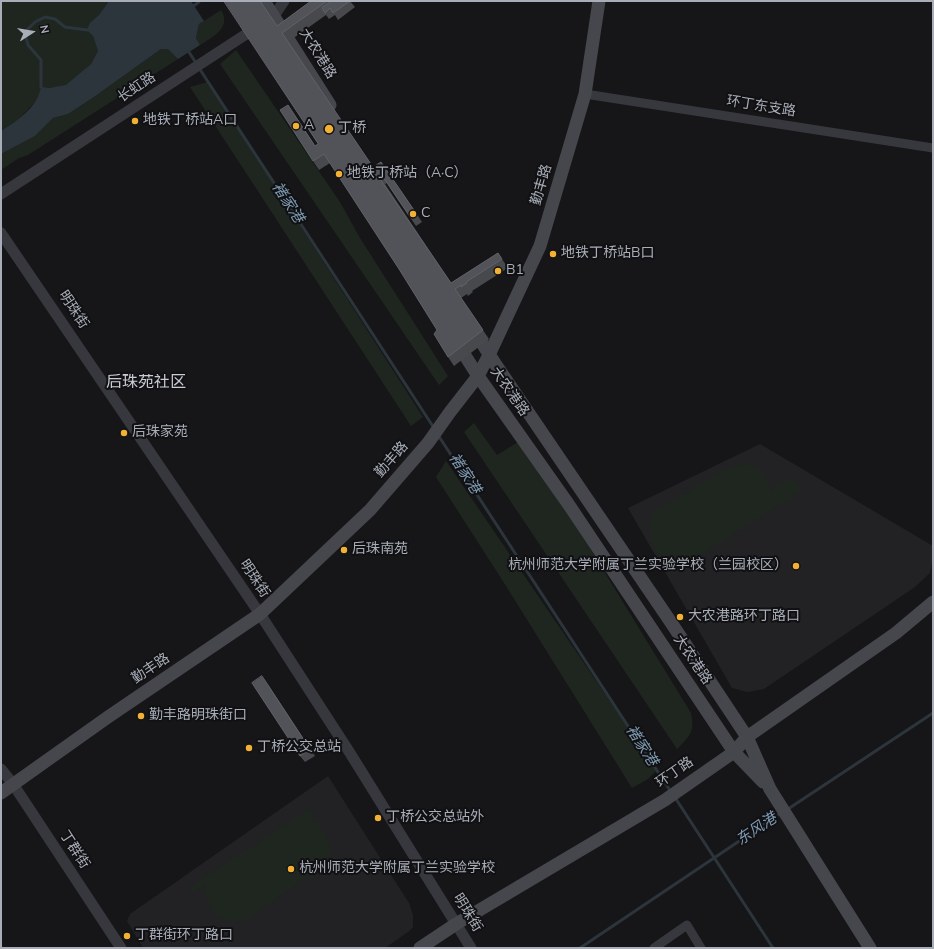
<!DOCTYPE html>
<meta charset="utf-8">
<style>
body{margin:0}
#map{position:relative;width:934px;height:949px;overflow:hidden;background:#161618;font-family:"Nunito Sans",sans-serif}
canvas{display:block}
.frame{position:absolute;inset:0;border:2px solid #a8adb8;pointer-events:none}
.north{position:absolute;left:12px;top:12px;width:40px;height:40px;-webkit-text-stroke:3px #111113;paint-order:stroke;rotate:78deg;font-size:11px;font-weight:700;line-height:16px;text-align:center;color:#a8adb8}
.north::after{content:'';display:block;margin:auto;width:14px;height:18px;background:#a8adb8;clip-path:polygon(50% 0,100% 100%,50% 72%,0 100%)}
</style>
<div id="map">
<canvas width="934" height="949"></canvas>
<div class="frame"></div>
<div class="north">N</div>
</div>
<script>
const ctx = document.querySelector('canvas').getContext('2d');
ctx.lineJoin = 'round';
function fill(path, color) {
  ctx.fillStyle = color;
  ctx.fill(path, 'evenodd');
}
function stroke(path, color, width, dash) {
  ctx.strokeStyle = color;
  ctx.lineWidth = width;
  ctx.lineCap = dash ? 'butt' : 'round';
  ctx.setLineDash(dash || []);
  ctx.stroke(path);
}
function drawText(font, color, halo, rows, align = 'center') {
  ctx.font = font + ' "Nunito Sans","Noto Sans SC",sans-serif';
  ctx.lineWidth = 4;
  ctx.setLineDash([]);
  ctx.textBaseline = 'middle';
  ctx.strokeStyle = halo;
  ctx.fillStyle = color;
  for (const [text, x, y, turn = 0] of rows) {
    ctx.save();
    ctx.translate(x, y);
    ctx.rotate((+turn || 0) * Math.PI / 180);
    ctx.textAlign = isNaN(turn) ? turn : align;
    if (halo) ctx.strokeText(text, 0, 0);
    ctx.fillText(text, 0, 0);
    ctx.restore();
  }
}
const built = new Path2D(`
 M760,444l173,102v12l-3,15 -15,14 -151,102 -17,3 -15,-4 -104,-180z
 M328,776l81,127 4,12v12l-5,5 -23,16h-242l-16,-27 3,-7z`);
const green = new Path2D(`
 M1,1h108l-9,13 -7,22 5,15 -7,13 -25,22 -17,2 -10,7 -4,7 -16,17 -18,12z
 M221,10c11,17 -8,27 -21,35l-4,-7 3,-14z
 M161,49h7l10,10 -150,96 -9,3 -18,12v-16l34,-18 18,-18 15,-4 26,-17z
 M236,50l104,152 20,36 88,138 -9,9 -219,-321z
 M208,82l215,335 -12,9 -221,-339z
 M474,423l23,32 26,-16 168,274c4,19 -1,23 -14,36l-213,-317z
 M446,461l211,309 -9,9 -16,9 -126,-202 -70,-109z
 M744,464c16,0 23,12 27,26l22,-13 9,13 -131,84 -6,-9 6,-5c-2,0 -4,0 -6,-1 -10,-5 -18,-24 -16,-34 0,-4 3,-9 5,-13l69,-42z
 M312,807l3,6 -6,4c12,7 23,21 21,37 -1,4 -5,8 -6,11l-78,55c-26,7 -41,-9 -41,-35l-13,8 -4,-5z`);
const water = new Path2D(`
 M109,1h82l13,20 -5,3 -3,14 4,7 -22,14 -10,-10h-7l-67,48 -26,17 -15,4 -18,18 -34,18v-23c17,-11 36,-23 40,-44l8,1 17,-3 25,-21 7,-13 -5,-15 -6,-6 3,-7 9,-8z`);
const stream = new Path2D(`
 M192,7l7,-5
 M187,49l9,14
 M199,68l235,360
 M41,87v-27l-13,-15 -2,-8 1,-7 8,-8 10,-5 10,2 10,8 22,3
 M438,435l233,357
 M674,796l99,152
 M788,809l145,-96
 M580,948l201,-135`);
const minor = new Path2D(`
 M585,94l348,54
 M654,948l33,-23 14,23`);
const tertiary = new Path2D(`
 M1,194l273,-178 10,-15
 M1,233l259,381 90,139 121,195
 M1,769l12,15 108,164`);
const secondary = new Path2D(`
 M264,1l66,104
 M473,329l23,36 174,256 77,116 23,52 100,159
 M457,343l21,33 91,129 165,247 29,30
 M1,793l107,-76 152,-103 110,-104 58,-67 22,-31 28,-36 11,-21 51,-109 45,-152 14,-93
 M420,948l36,-24 209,-124 69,-48 13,-15 149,-104 37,-31`);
const wall = new Path2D(`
 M311,1h39l5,6 -17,13 -3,-5 -6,4 -3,-4 -38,27 85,125 8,-5 41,60 -6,4 -29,-43 -2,1 66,99 47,-30 10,15 -36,23 1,1 -5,4 -1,-2 -6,4 28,41 -35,27 -6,-9 -11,-27 -38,-61 -69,-106 -11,7 -6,-9 -19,-47 21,32 3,-2 -41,-118z
 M267,683l48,73 -10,6 -5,-6z`);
const building = new Path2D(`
 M224,1h36l17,25 34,-25h16l-45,32 91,134 8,-5 35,51 -6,4 -29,-43 -3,2 73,107 47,-30 4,6 -36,23 1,1 -6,4v-2l-6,4 28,41 -35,27 -14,-23 3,-4 -38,-61 -75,-115 -11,7 -33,-51 8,-5 27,41 3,-2z
 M332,1h18l-17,12 -3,-5 -5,5 -3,-5z
 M262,676l48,73 -10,7 -48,-73z`);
const markers = [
 [135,121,4,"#f2b134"],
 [296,126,4,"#f2b134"],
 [329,129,5,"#f2b134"],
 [339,174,4,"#f2b134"],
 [413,214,4,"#f2b134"],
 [553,254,4,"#f2b134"],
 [498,271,4,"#f2b134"],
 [124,433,4,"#f2b134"],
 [344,550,4,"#f2b134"],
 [796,566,4,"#f2b134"],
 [680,617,4,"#f2b134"],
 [141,716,4,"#f2b134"],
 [249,748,4,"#f2b134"],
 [378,818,4,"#f2b134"],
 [291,869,4,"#f2b134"],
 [127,936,4,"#f2b134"]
];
const streetNames = [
 ["大农港路",317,54,58],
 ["长虹路",137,88,-34],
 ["环丁东支路",761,107,9],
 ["勤丰路",542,185,-74],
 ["明珠街",73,310,56],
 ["大农港路",509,392,55],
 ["勤丰路",392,460,-49],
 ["明珠街",254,579,56],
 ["大农港路",692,660,56],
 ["勤丰路",151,669,-34],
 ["环丁路",675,773,-35],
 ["丁群街",74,850,57],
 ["明珠街",467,913,58]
];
const poiNames = [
 ["地铁丁桥站A口",143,121],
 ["A",304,126],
 ["丁桥",338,129],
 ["地铁丁桥站（A·C）",347,174],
 ["C",421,214],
 ["地铁丁桥站B口",561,254],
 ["B1",506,271],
 ["后珠家苑",132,433],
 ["后珠南苑",352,550],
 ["杭州师范大学附属丁兰实验学校（兰园校区）",788,566,"right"],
 ["大农港路环丁路口",688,617],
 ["勤丰路明珠街口",149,716],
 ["丁桥公交总站",257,748],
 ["丁桥公交总站外",386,818],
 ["杭州师范大学附属丁兰实验学校",299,869],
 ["丁群街环丁路口",135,936]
];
const waterNames = [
 ["褚家港",287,203,57],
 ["褚家港",464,474,57],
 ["褚家港",641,746,57],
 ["东风港",757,830,-34]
];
const quarterNames = [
 ["后珠苑社区",146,383]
];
fill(built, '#222225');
fill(green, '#1e261f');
fill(water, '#2c353c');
stroke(stream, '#2c353c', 3);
stroke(minor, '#37383d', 9);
stroke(tertiary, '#37383d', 11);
stroke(secondary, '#45474d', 13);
fill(wall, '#47494d');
fill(building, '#525359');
stroke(building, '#5f6168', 1);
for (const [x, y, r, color] of markers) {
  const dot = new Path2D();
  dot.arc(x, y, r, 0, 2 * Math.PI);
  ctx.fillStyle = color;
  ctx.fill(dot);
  stroke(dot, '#111113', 1.5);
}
drawText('14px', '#a8adb8', '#111113', streetNames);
drawText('14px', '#a8adb8', '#111113', poiNames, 'left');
drawText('italic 15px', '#7f9bb3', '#111113', waterNames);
drawText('16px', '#c9ccd4', '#111113', quarterNames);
</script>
